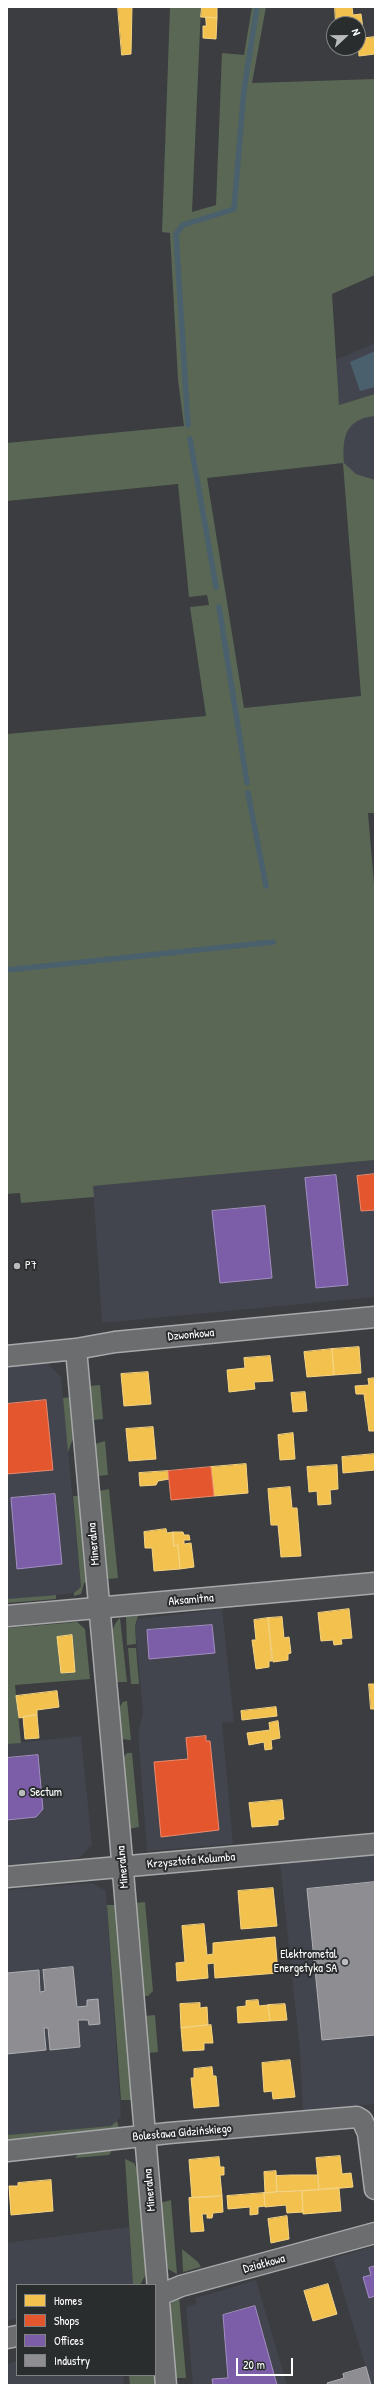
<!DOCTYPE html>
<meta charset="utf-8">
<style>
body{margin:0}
#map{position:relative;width:382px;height:2392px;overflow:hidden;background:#3b3d40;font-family:"Patrick Hand",sans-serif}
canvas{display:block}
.frame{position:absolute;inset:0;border:8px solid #fff;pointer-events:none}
.legend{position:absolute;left:16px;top:2284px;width:140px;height:92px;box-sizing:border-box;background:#2a2d2e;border:1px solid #7f8182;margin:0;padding:5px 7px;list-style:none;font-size:12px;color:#fff}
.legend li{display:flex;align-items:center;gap:8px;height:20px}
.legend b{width:20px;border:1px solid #7f8182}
.north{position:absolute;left:326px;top:16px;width:40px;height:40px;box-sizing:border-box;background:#2a2d2e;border:1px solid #7f8182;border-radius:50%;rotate:68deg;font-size:11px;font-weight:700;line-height:16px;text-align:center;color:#fff}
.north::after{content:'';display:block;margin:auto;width:14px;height:18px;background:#babbbc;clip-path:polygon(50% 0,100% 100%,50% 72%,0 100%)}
.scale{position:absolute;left:236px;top:2358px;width:57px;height:18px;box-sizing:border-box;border:2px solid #fff;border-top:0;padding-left:5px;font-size:12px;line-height:14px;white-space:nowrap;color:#fff;-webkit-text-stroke:3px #2a2d2e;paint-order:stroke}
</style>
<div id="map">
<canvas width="382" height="2392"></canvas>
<div class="frame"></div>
<ul class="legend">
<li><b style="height:11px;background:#f2c14e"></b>Homes</li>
<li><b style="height:11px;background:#e4572e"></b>Shops</li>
<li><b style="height:11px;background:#7b5ea7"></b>Offices</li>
<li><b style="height:11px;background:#8d8d92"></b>Industry</li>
</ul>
<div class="north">N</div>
<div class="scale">20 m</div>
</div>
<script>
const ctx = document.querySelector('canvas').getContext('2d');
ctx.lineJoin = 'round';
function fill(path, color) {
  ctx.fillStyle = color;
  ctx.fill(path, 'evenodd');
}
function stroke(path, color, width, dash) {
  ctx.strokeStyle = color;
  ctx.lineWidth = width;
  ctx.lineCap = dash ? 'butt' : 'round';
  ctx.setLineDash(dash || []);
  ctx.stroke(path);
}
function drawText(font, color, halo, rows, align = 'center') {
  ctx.font = font + ' "Patrick Hand",sans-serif';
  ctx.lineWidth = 4;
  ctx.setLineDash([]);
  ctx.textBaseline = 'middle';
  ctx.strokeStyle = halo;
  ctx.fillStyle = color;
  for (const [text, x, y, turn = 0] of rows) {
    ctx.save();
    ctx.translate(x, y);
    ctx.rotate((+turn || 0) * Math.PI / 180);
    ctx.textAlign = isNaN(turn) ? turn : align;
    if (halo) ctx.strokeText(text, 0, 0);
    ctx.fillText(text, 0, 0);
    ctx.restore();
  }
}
const built = new Path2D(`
 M375,343v171l-31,-51 -9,-103z
 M375,1160v137l-273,26 -9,-137z
 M47,1363l14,14 20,210 -7,6 -67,7v-234z
 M222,1609l12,113 -12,1 11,121 -86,7 -9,-118 5,-20 -8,-87 3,-7z
 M81,1736l11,109 -13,13 -72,7v-121z
 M375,1854v250l-72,7 -3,-60 -20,-188z
 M92,1883l14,8 15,226 -10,9 -104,9v-245z
 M129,2227l4,58h-116v33l-10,3v-78z
 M375,2246v139h-4l-38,-127z
 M256,2280l31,105h-94l-7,-78 10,-3v-6z
 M17,2361v14h106l1,10h-117v-21z`);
const green = new Path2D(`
 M170,7h31l-9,205 24,-7 6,-152 22,2 8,-48h14l-14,76 123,-4v196l-43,19 7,111 36,-11v22c-30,3 -33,22 -31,47l12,11 19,6v333h-7l7,83v264l-282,26 1,11 -73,6 -1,-10 -13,1v-460l199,-18 -16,-109 19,-2 -2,-10 -18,2 -11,-113 -171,17v-58l177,-17 -6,-46 -8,-147 -8,-1zM343,463l18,233 -117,12 -37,-230z
 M100,1385l3,34 -9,1 -5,-34z
 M71,1397l3,39 -6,16 -5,-54z
 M105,1441l3,34 -10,1 -3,-32z
 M109,1489l9,89 -10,1 -9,-88z
 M73,1496h7l8,85 -4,2 -3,11 -7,2v-3l7,-6z
 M56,1595v4l-49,4v-4z
 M138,1616l-3,10 1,18 -9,1 -1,-28z
 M120,1618l7,64h-11c-2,-19 -12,-50 4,-64z
 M77,1622l8,7 5,50 -75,6 6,58 -14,1v-116z
 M128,1648h8l3,36h-8z
 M127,1701l4,39 -10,-1 -3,-30 5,-7z
 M127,1753h5l7,74 -10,2 -7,-70z
 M145,1902l8,89 -5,5h-5l-8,-93z
 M107,1905h11l14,195h-11z
 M155,2015l3,37 -10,1 -3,-37z
 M117,2121l2,7 -7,2 -105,10v-5l104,-9z
 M111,2148v4l-2,3 -34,3 6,-8z
 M125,2159l9,4 5,11 7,100 -6,11h-7z
 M171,2200l6,74 -9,-5 -2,-6 -6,-60z
 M182,2249l16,13 3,5 -18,5z
 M179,2296l7,82h-10l-7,-70 5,-10z
 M155,2353l3,32h-28l-1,-10h26z`);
const water = new Path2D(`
 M375,351v36l-15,4 -10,-29z`);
const homes = new Path2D(`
 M118,7h14l-1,47 -9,1z
 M202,7h15v11l-16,-1z
 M335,7h17l1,8 8,-1 2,15 -5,1v-6h-22z
 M206,17l11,1 -1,21 -13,-1v-12h3z
 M375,37v17l-16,2 -1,-17z
 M359,1347l2,26 -27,2 -2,-26z
 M332,1349l2,26 -27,2 -3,-25z
 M270,1356l3,25 -19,1 1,7 -26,3 -2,-22 18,-2 -1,-10z
 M148,1372l3,32 -27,2 -3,-32z
 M375,1378v53h-6l-5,-37h-8l-1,-8 14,-1 -1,-6z
 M305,1392l2,19 -14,1 -2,-19z
 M153,1427l3,32 -27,2 -3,-32z
 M293,1433l2,26 -15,1 -2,-25z
 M375,1454v16l-32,3 -1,-16z
 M246,1464l2,29 -34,3 -3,-29z
 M337,1465l1,24 -8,1 1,14 -13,1 -1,-14 -8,1 -2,-25z
 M168,1471l1,8 -11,2 -2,4 -16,1 -1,-13z
 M290,1487l2,21h5l4,48 -20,1 -3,-32h-7l-3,-36z
 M166,1529l1,4 6,-1 1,14 4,-1 2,24 -26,2 -2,-23h-7l-1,-16z
 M173,1532h10l1,3h5l1,5h-6v4l7,-1 3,24 -14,2 -2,-24 -4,1z
 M349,1609l3,29 -11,1 1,5 -8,1 -1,-5 -12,1 -3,-28z
 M282,1617l2,21 5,-1 2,16 -3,1v6l-15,2 -5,-44z
 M268,1618l4,43h-3v6l-13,2 -4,-29h4l-2,-20z
 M72,1635l3,37 -14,1 -4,-36z
 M369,1684h6v25h-4z
 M57,1691l2,16 -22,3v5l-18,3 -3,-22z
 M276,1707l1,9 -35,4 -1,-9z
 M37,1715l2,23 -14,1 -2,-22z
 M278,1721l2,17 -9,2 1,9 -7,1 -1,-8 -15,3 -2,-12 23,-3 -1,-7z
 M282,1800l2,19 -6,1v5l-26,2 -3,-24z
 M273,1888l4,38 -36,3 -3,-38z
 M204,1924l3,31 6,-1v-11l62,-6 3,36 -63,5 -1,-15 -7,1 1,14 -31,3 -1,-18 9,-1 -3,-36z
 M258,2000l1,6 9,-1 2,16 -32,2 -1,-16 9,-1v-5z
 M200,2003v5l7,-1 1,18 -27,3 -1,-24z
 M285,2004l2,16 -17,1 -2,-16z
 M211,2025l2,18h-9v7l-21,1 -2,-23z
 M290,2060l5,37 -22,2 -1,-8 -8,1 -2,-29z
 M212,2067l1,9h3l3,30 -25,2 -3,-30h3v-9z
 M340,2156l2,18 9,-1 2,14 -34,3 -3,-32z
 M219,2157l1,10h4v8h-4l2,21 -30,2 -3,-38z
 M276,2171l1,21 -12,1 -1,-21z
 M291,2175h27l1,15 -42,2 -1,-16z
 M51,2180l2,31 -42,4 -2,-29h9v-3z
 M339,2188l2,23 -38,3 -1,-23z
 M302,2191l1,21 -16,1 -1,-8 -21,2 -1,-14z
 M264,2193l1,13 -7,1v7l-8,1v-8l-22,2 -1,-13z
 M222,2196l1,16 -10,1 -1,5h-5v-4h-5l2,17 -13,1 -2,-34z
 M287,2216l2,23 -18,4 -3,-24z
 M328,2284l9,30 -24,7 -9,-30z`);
const shops = new Path2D(`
 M375,1174v36l-14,1 -4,-35z
 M46,1400l7,70 -46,4v-70z
 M211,1467l3,29 -43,4 -3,-29z
 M206,1736v5h4l9,89 -58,7 -7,-75 34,-3 -2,-21z`);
const offices = new Path2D(`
 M336,1175l12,110 -32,3 -11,-110z
 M265,1206l7,72 -52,5 -8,-72z
 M55,1494l7,70 -45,5 -6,-71z
 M212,1625l3,28 -66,6 -2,-29z
 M38,1755l5,54 -7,8 -29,3v-62z
 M375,2266v30l-6,2 -6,-21 8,-2 -2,-7z
 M255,2306l22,79h-64l-1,-6 16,-1 -5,-63z`);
const industry = new Path2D(`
 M375,1882v153l-53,5 -15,-151z
 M73,1967l4,40 10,-1v-6l11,-1 2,25 -11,1 -1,-5h-10l2,27 -30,3 -2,-22h-4l2,22 -39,4v-81l32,-3 1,22 5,-1 -2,-21z
 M366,2367l5,18h-43l-1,-2 17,-5 -1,-4z`);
const stream = new Path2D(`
 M188,425l-12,-191 7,-9 51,-16 10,-119 13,-83
 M190,439l26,148
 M219,607l28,176
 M248,793l18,93
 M7,970l266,-28`);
const minor = new Path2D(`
 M76,1349l44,487 46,549
 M7,1356l69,-7 39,-7 260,-25
 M7,1616l368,-33
 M7,1877l368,-33
 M7,2151l162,-18 188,-16 5,3 6,13 7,56
 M155,2297l26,-11 194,-53
 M7,2338l10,-2`);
const markers = [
 [17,1266,4,"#babbbc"],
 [22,1793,4,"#babbbc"],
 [345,1962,4,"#babbbc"]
];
const poiNames = [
 ["P7",25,1266],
 ["Sectum",30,1793],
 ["Elektrometal",337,1955,"right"],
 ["Energetyka SA",337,1969,"right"]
];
const streetNames = [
 ["Dzwonkowa",191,1335,-5],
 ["Mineralna",94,1544,-95],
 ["Aksamitna",191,1600,-5],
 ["Krzysztofa Kolumba",191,1861,-5],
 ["Mineralna",123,1867,-95],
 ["Bolesława Gidzińskiego",182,2133,-5],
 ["Mineralna",150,2190,-95],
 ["Działkowa",264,2264,-15]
];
fill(built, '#42454e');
fill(green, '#596754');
fill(water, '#4a606c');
fill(homes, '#f2c14e');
stroke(homes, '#f6d483', 1);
fill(shops, '#e4572e');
stroke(shops, '#ec896d', 1);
fill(offices, '#7b5ea7');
stroke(offices, '#a38ec1', 1);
fill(industry, '#8d8d92');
stroke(industry, '#afafb3', 1);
stroke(stream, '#4a606c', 5.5);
stroke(minor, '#a7a8a9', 23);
stroke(minor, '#6c6d6e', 20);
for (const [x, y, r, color] of markers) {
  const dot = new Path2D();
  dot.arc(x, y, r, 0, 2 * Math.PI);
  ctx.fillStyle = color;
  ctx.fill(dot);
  stroke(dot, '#2a2d2e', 1.5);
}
drawText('12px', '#fff', '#2a2d2e', poiNames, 'left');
drawText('12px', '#fff', '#2a2d2e', streetNames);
</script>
